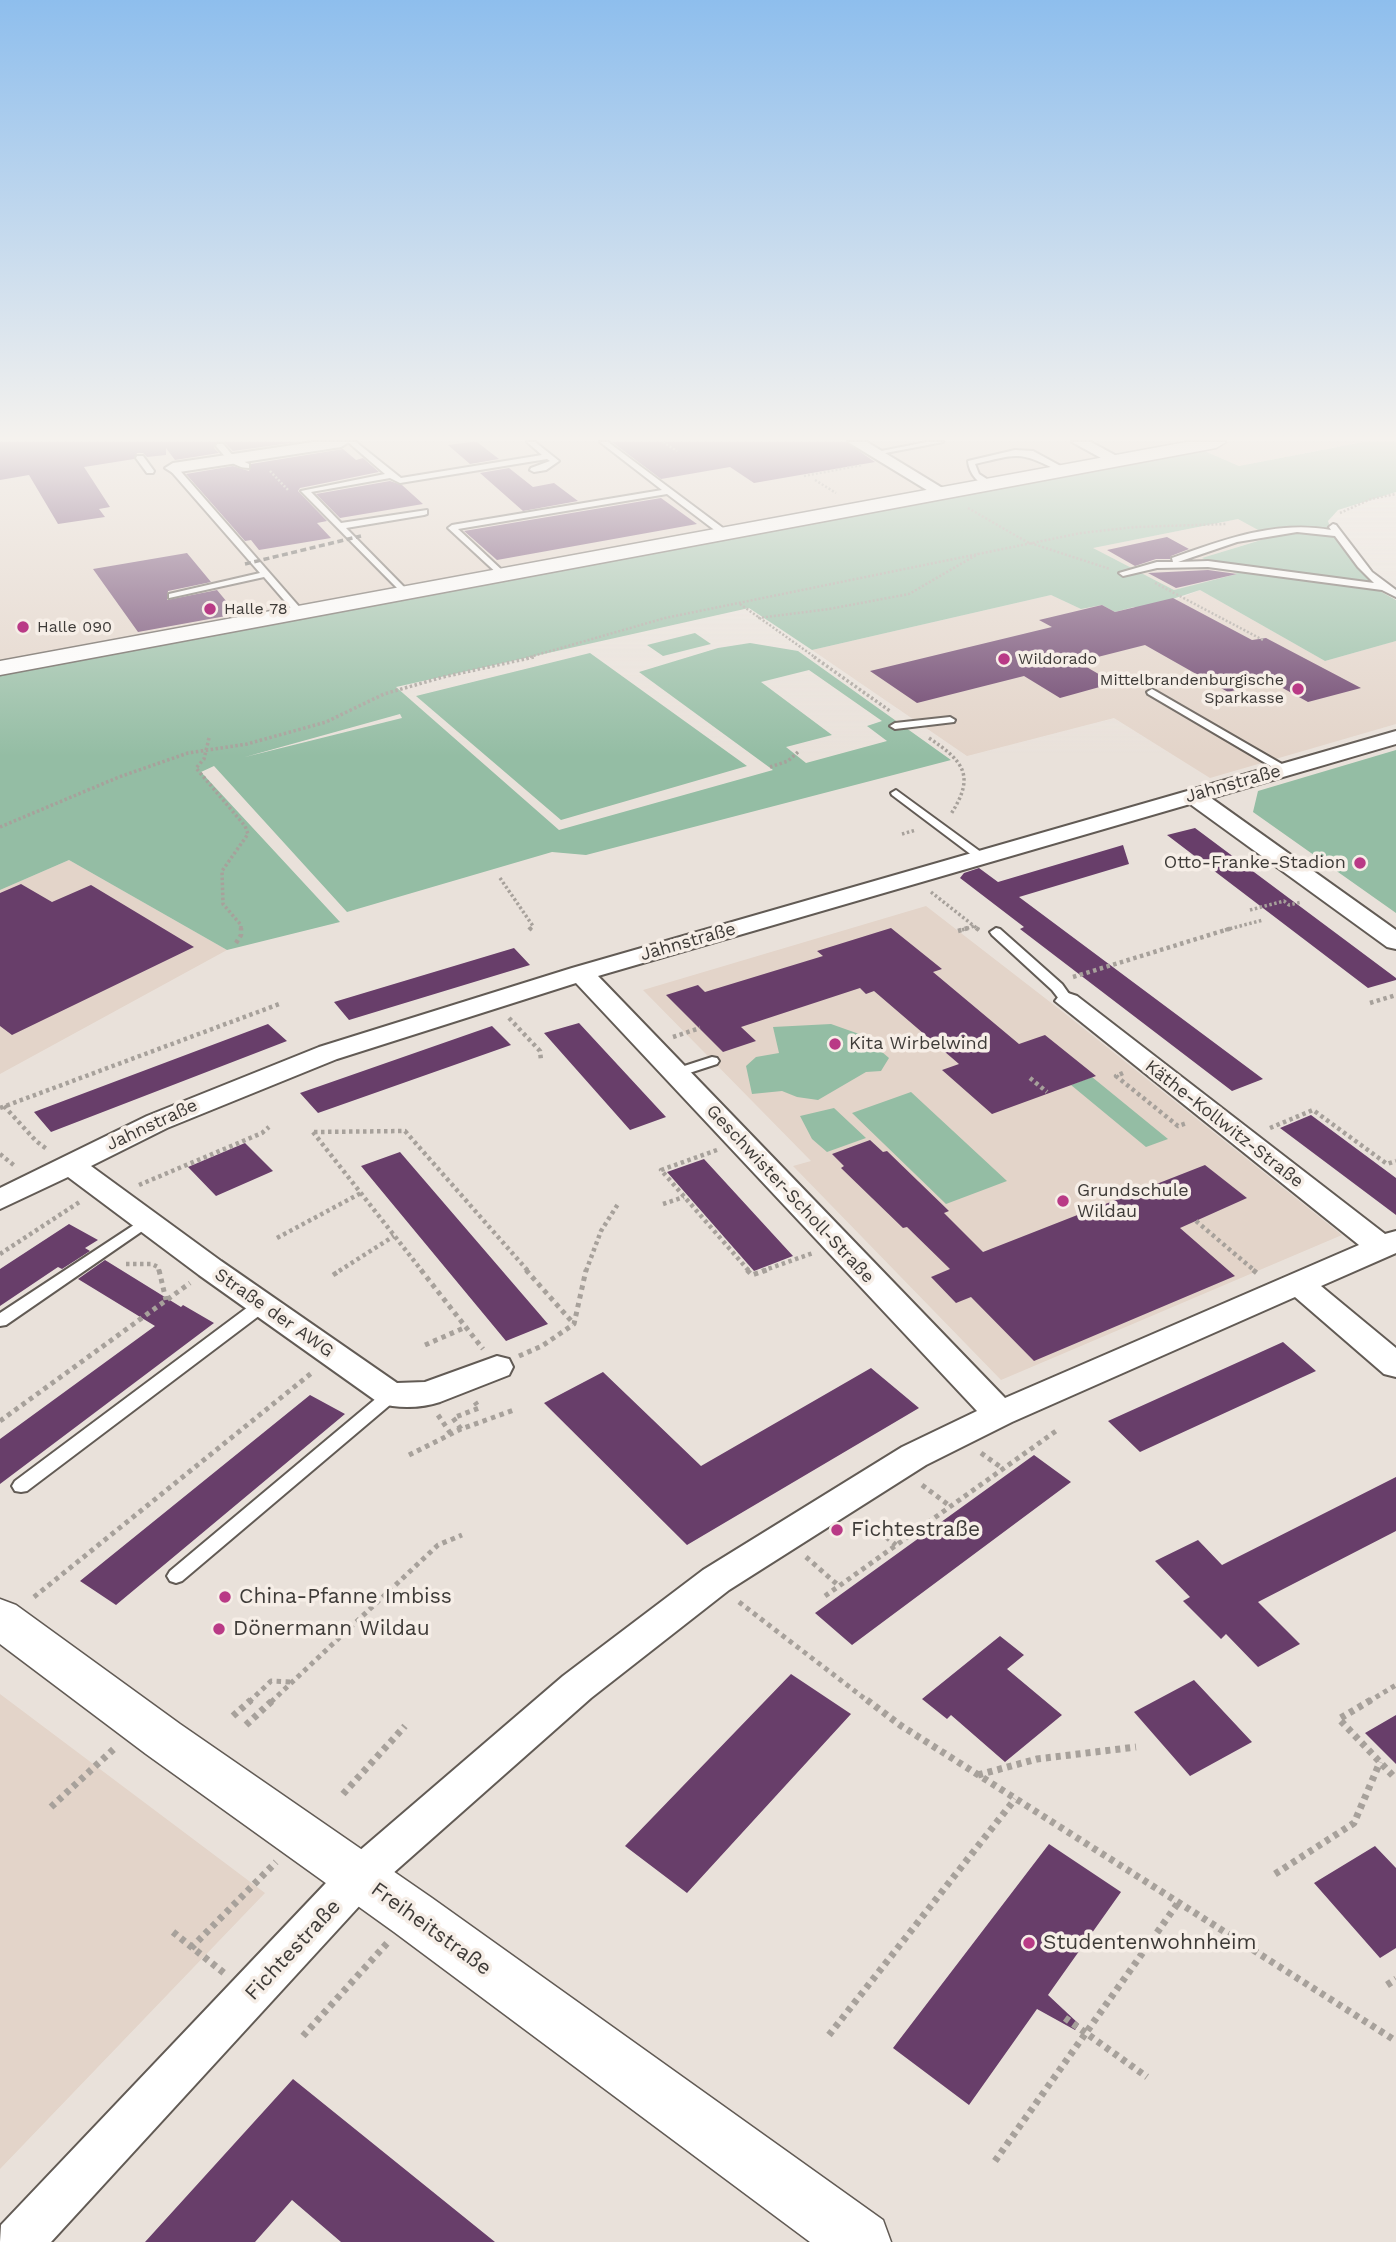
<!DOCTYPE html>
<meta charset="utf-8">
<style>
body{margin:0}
canvas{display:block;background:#e9e1da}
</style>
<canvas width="1396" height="2242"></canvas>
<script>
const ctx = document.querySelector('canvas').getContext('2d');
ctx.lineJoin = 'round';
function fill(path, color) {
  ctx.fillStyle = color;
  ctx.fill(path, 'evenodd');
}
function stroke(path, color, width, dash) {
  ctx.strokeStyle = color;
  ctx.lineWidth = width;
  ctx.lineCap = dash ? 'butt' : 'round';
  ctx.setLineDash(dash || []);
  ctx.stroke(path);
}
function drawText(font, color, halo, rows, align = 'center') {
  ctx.font = font + ' "Work Sans",sans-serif';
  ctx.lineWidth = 7;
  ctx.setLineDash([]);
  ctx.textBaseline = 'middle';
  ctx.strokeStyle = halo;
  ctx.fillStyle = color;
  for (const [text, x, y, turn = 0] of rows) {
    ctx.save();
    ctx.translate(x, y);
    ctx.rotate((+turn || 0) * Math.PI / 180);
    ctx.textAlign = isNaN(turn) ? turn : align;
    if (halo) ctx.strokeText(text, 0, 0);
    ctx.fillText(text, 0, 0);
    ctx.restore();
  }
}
const built = new Path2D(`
 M0,442h1363l-124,24 -39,-17 -1200,223z
 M1238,519l34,17 -69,22 36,16 -65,16 -82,-42z
 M1200,590l125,71 71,-20v83l-186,54 -96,-60 -147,38 -155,-106 239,-55 30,14 21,-4 13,7 53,-9z
 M69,860l158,90 -227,124v-184z
 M926,906l137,106 279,223 -341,145 -208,-214 18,-5 -168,-171z
 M0,1694l265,199 -265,276z`);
const green = new Path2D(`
 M1363,442h33v50l-58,18 -10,11 4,12 44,56 20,11v41l-71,20 -125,-71 -61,20 -5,-3 -19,5 -13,-7 -21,4 -30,-14 -239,55 -63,-42 -353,79 163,143 214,-60 -134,-98 79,-24 32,-5 48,8 153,109 -365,95 -34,-3 -205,60 -133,-146 -13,6 139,150 -113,28 -158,-90 -69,30v-218l1200,-223 39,17zM1238,519l33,18 -69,21 35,16 -63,16 -81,-42zM809,670l73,51 -15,5 20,15 -81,22 -20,-16 46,-12 -71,-53zM400,714l2,4 -157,39z
 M695,633l16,11 -48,12 -16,-11z
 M590,653l157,113 -186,54 -145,-124z
 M1396,750v163l-143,-101 5,-21z
 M831,1024l31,11 27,23 -8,13 -15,1 -48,28 -21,-3 -15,-6 -30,3 -6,-28 10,-9 23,-4 -6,-26z
 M1092,1077l76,62 -22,8 -75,-62z
 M911,1092l96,89 -61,23 -94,-91z
 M834,1108l32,30 -39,14 -15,-13 -12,-23z`);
const building = new Path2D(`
 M0,442h217l-3,6 5,5 -44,7 -9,-12v7l-19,2 -4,-4h-6l-3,6 -50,8 26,40 -11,2 6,8 -47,7 -29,-49 -29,5z
 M224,442h73l-64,9z
 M471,442h6l22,17 -29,5 -22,-19z
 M612,442h234l29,20 -121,21 -24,-16 -69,12z
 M343,449l13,11 7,-2 16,14 -79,16 -2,3 29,30 -10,2 14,15 -72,12 -8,-10 -6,1 -59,-67 47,-8 16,5 2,-7z
 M509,468l24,19 21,-4 24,18 -55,10 -43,-38z
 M390,481l12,4 21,19 -83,14 -24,-24z
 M661,498l36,26 -200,36 -33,-29z
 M1167,537l22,12 -18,7 -1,3h-14l-21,7 -28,-16z
 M187,553l24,29 -43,9 -1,9 50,-10 20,24 -99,18 -45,-63z
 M1208,570l29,4 -61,14 -28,-15z
 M1173,598l79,42 14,-2 95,50 -53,14 -38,-21 -42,11 -83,-47 -67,17 36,21 -54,15 -36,-22 -107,27 -47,-32 182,-44 -13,-7 63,-15 13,7z
 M1195,828l201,150v2l-28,8 -201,-153z
 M1123,845l6,19 -110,33 244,182 -31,12 -212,-162 4,-2 -64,-49 4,-5 15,-5 19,14z
 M21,884l31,18 39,-17 103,62 -182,88 -12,-9v-133z
 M891,928l51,41 -9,3 86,72 26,-9 51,41 -104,38 -50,-44 17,-6 -85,-73 -8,3 -6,-6 -119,39 15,14 -33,11 -57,-57 32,-10 7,7 118,-36 -6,-5z
 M514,948l16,17 -181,55 -15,-18z
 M579,1023l87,94 -36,13 -86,-97z
 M268,1024l19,17 -236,91 -17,-20z
 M492,1026l19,19 -193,68 -18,-20z
 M1311,1115l85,63v37l-116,-87z
 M870,1140l13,12 4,-1 62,60 -5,2 39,39 222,-87 42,33 -67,30 55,48 -201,85 -63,-64 -15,6 -25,-26 19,-8 -43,-42 -4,1 -62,-60 3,-2 -12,-12z
 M245,1143l28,28 -57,25 -28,-29z
 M400,1152l148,172 -42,17 -145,-175z
 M704,1159l89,97 -39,15 -87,-99z
 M69,1224l29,16 -13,8 5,3 -28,18 -4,-2 -58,39v-37z
 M105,1260l76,47 2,-2 31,18 -214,161v-45l155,-113 -77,-47z
 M1283,1342l33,29 -176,81 -32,-31z
 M871,1368l48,40 -232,137 -143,-142 59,-31 98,94z
 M310,1395l35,19 -229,191 -36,-24z
 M1034,1455l37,27 -219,163 -37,-32z
 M1396,1477v54l-138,71 42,42 -42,23 -32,-33 -5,5 -38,-38 7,-4 -35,-36 43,-21 24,25z
 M1000,1636l24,19 -17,14 55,46 -57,47 -54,-47 -4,4 -25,-20z
 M791,1674l60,40 -164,179 -62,-47z
 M1194,1680l58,62 -62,34 -56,-64z
 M1396,1715v49l-31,-31z
 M1049,1844l72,48 -73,103 31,29 -4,6 -38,-21 -68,96 -76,-57z
 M1375,1846l21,22v80l-16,10 -66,-75z
 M293,2079l202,163h-154l-49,-42 -37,42h-110z`);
const pathFar4 = new Path2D(`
 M663,442l14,9
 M270,471l18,19
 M804,476l58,-11
 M815,480l21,13
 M968,508l59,34 83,27
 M1340,513l31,-14 25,-5
 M1155,583l108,57
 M740,604l76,54
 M758,618l71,-9 80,-15 69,-40
 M526,658l139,-40 416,-85 54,-6 91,-3`);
const pathFar3 = new Path2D(`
 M814,657l76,54
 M209,738l-5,21 -8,9 49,58 3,8 -26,37 1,33 18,21v5
 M929,738c34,23 47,37 22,76
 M770,767l18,-6 10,-9
 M0,827l119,-50 69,-24 59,-9 79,-22 58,-28 59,-17 91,-20
 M902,834l14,-4
 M500,878l33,48 -4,4
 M931,892l48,38
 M1250,910l34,-9 5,4 13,-3
 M962,930l12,-4
 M1225,930l38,-10`);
const pathFar2 = new Path2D(`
 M976,928l3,2
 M529,930l2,-2
 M958,931l10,-3
 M236,943l5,-8v-7
 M1073,977l159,-49
 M1370,1003l26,-8
 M509,1018l31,33 1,9
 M673,1037l27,-9
 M1123,1073l-7,3 62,50 9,-3
 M1030,1078l17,14
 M4,1106l32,35 12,9
 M0,1108l282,-105
 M1270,1128l43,-18 74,54 9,-3
 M313,1132l109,139
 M314,1132l91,-1 123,140
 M717,1150l-56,20 88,101
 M0,1154l16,13
 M139,1185l123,-52 7,-6
 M663,1204l21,-7
 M1196,1221l59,50
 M277,1238l84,-45
 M0,1254l81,-53
 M126,1264h26l6,3 1,4
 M339,1271l55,-35
 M586,1271l15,-40 17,-27
 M762,1271l51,-18`);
const pathFar1 = new Path2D(`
 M159,1270l7,30
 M421,1270l62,79
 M526,1270l48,54
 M747,1270l5,5 15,-5
 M1253,1270l5,4
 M333,1275l8,-5
 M425,1345l41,-18
 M519,1356l23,-10 32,-22 12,-54
 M438,1415l13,19
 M0,1421l190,-138
 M461,1429l-8,-11 26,-10 -4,-6
 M981,1453l21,15
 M409,1455l52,-26 53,-19
 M922,1485l28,21
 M865,1520l31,25
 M806,1557l33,29
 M825,1596l231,-165
 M34,1597l280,-226
 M739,1602l130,100
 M249,1702l22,-21 20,1
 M271,1702l167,-157 24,-10
 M1368,1702l28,-17`);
const path = new Path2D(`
 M867,1700l33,25 496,316
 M1371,1700l-32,19 57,60
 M233,1716l18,-16
 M246,1725l27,-25
 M978,1775l59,-16 99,-12
 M343,1794l62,-68
 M51,1807l66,-61
 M1275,1874l79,-51 26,-61
 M173,1932l51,41
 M191,1948l85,-86
 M1387,1985l9,-6
 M1065,2018l82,59
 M829,2035l186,-236
 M303,2036l86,-95
 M995,2161l183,-258`);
const service = new Path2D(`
 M348,442h8l45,36 141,-23 -15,-13h8l24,19 -13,9 -12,2 -4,-2 1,-2 19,-7 -3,-2 -147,24 -10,-5 -79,14 30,31 86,-13v4l-3,1 -78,13 61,62 2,2 -5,3 -103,-104 84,-17z
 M600,442h8l119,89v4h-6l-54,-41 -209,35 46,43 1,2 -4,3 -53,-49 4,-3 210,-35z
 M927,442h16l-68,13 -4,-2z
 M217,444h6l11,13 15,7v4c-15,0 -24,-11 -33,-22z
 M1015,450l18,1 35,19 -7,2c-42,-21 -41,-19 -86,-8l4,10 14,9v4c-14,0 -24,-14 -25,-26z
 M137,456h6l11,15 -1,2h-6l-11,-15z
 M170,466h6l126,144v4h-6l-32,-37 -95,21v-4l91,-21 -90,-103z
 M1333,524l3,1 36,47 24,18v7l-14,-7 -174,-23 -51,1 -34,8 -4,-3 38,-11h16l-1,-4c51,-18 104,-38 159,-28l-2,-3zM1297,532l38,4 23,31 16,16 -166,-22 -30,1 59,-20z
 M1152,689l135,78 1,2 -5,3 -4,-1 -131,-77 -1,-2z
 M950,717l5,3 -1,2 -59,7 -5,-3 5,-3z
 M896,790l89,65v4h-8l-85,-64 -1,-2z
 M996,928l4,1 62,55 12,17 -1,3h-10l-11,-14 -60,-55 -2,-3z
 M712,1057l5,1 2,3 -2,3 -40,13 -7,-4 2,-3z
 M146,1217l5,2 2,3 -2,3 -145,100 -6,1v-13z
 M262,1300l6,1 2,4 -2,4 -241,182 -6,1 -6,-1 -3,-5 3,-5 241,-180z
 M391,1389l6,2 2,4 -2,4 -215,182 -6,2 -6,-2 -3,-5 3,-5 215,-180z`);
const minor = new Path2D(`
 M313,442h36l-8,5 -168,26 -8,-5 8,-5z
 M848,442h19l82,50 -8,5 -6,-2z
 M1072,442h19l33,18 -2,3h-12z
 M1396,731v13l-185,54 185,132v19l-9,-2 -197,-143 -592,172 407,422 354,-153 -304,-244 4,-5 9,-3 9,3 308,238 11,-3v22l-75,33 75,62v29l-12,-3 -89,-77 -283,125 -86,43 -197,125 -138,108 -217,192 -323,352h-51l1,-17 343,-361 219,-188 140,-106 199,-123 75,-36 -401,-428 -239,76 -170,69 -76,38 130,95 176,122 28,-1 72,-26 12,3 4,8 -4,8 -69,27c-19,6 -42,7 -61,1l-180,-128 -131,-98 -68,32v-21l147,-72 172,-69 253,-79z`);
const tertiary = new Path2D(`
 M1186,442h40l-10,6 -1216,227v-14z
 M0,1599l16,6 164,119 252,174 451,322 8,22h-81l-416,-310 -248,-178 -146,-110z`);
const rail = new Path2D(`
 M245,564l116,-28`);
const markers = [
 [210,609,7,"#b93a86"],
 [23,627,7,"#b93a86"],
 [1004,659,7,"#b93a86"],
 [1298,689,7,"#b93a86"],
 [1360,863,7,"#b93a86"],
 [835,1044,7,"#b93a86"],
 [1063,1201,7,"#b93a86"],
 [837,1530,7,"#b93a86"],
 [225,1597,7,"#b93a86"],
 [219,1629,7,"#b93a86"],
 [1029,1943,7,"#b93a86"]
];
const farPoinames = [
 ["Halle 78",224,609],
 ["Halle 090",37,627],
 ["Wildorado",1018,659],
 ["Mittelbrandenburgische",1284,680,"right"],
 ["Sparkasse",1284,698,"right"]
];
const streetNames = [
 ["Jahnstraße",1233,784,-16],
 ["Jahnstraße",688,942,-16],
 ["Käthe-Kollwitz-Straße",1224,1124,38],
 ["Jahnstraße",152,1125,-25],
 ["Geschwister-Scholl-Straße",790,1194,47],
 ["Straße der AWG",274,1313,35]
];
const poiNames = [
 ["Otto-Franke-Stadion",1346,863,"right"],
 ["Kita Wirbelwind",849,1044],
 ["Grundschule",1077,1191],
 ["Wildau",1077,1212]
];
const nearPoinames = [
 ["Fichtestraße",851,1530],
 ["China-Pfanne Imbiss",239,1597],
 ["Dönermann Wildau",233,1629],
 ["Studentenwohnheim",1043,1943]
];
const nearStreetnames = [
 ["Freiheitstraße",431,1929,36],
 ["Fichtestraße",293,1950,-47]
];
fill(built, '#e3d4c9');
fill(green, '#94bda4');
fill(building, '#683e6a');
stroke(service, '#625b55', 4);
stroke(minor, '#625b55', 4);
stroke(tertiary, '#625b55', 3);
stroke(pathFar4, '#a7a19b', 2.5, [2, 2]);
stroke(pathFar3, '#a7a19b', 3.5, [2.5, 2.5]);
stroke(pathFar2, '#a7a19b', 4.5, [3.5, 3.5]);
stroke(pathFar1, '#a7a19b', 5, [4.5, 4.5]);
stroke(path, '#a7a19b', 7, [5, 5]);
fill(service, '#fff');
fill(minor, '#fff');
fill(tertiary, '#fff');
stroke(rail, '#54514d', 3.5, [6, 3.5]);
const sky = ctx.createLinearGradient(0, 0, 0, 756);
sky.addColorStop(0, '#8ebeed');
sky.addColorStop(0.58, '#f5f2ee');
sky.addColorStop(1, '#f5f2ee00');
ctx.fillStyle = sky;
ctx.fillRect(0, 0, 1396, 756);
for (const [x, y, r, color] of markers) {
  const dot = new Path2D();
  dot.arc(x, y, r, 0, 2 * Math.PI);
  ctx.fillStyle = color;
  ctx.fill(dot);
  stroke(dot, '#f6eee7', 2.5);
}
drawText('16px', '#3e3b38', '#f6eee7', farPoinames, 'left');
drawText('18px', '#3e3b38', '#f6eee7', streetNames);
drawText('18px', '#3e3b38', '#f6eee7', poiNames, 'left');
drawText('21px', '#3e3b38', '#f6eee7', nearPoinames, 'left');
drawText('21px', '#3e3b38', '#f6eee7', nearStreetnames);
</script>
